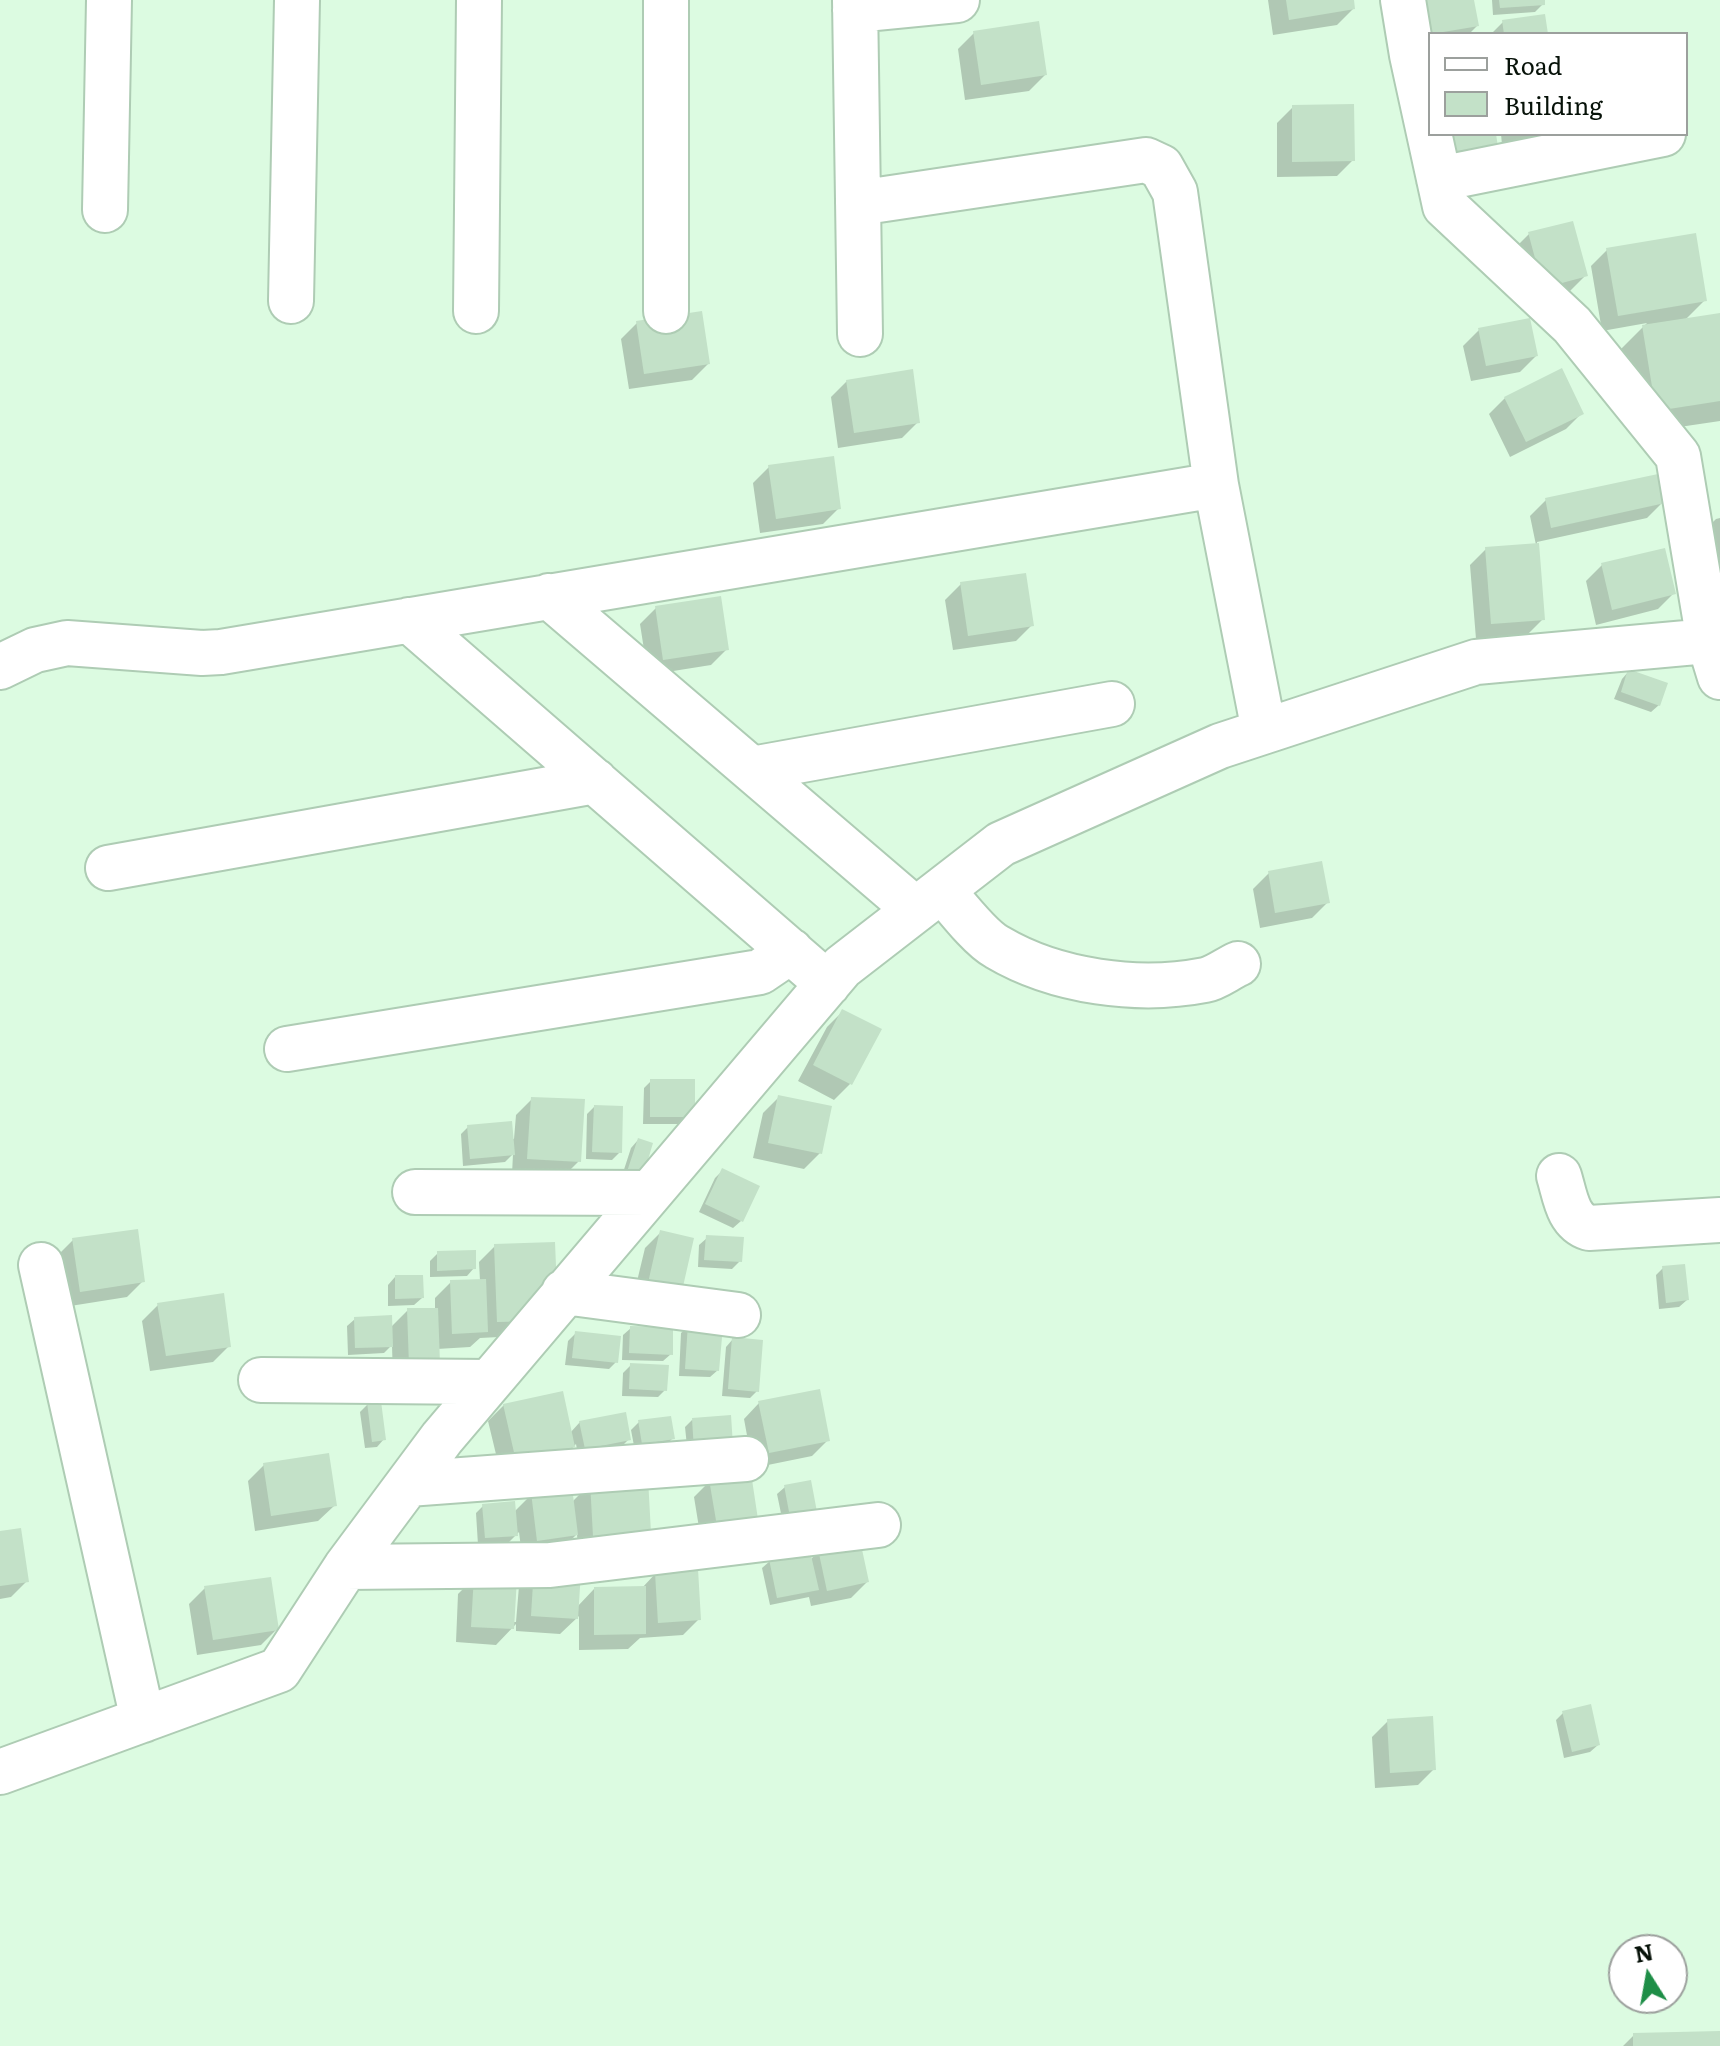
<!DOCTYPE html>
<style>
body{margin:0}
#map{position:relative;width:1720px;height:2046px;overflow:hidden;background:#dcfbe1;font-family:Literata,serif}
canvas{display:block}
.legend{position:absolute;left:1428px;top:32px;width:260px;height:104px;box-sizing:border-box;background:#fff;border:2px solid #9ca09d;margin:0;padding:10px 14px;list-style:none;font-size:24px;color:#071209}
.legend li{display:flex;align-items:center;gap:16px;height:40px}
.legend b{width:40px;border:2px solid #9ca09d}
.north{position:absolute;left:1608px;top:1934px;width:80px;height:80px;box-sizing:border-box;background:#fff;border:2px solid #9ca09d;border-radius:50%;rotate:349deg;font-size:22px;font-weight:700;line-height:32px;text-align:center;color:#071209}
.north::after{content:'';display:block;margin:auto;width:28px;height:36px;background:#1e8e47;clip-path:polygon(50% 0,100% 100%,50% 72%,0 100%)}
</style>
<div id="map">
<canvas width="1720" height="2046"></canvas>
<ul class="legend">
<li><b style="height:10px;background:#fff"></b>Road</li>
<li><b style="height:22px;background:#c3e1c8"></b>Building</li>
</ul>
<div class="north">N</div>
</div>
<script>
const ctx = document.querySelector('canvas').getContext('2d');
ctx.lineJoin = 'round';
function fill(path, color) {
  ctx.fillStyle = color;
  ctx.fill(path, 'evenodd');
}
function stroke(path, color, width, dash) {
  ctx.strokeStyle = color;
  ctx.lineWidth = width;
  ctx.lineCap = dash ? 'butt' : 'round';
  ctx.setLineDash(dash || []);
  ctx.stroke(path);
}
const shadow = new Path2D(`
 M1268,0h84l1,9 -16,16 -64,10z
 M1406,0h66l5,26 -8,8h-39z
 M1492,0h51v4l-8,8 -42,3z
 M1503,22l43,12h-55z
 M974,33l71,42 -16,16 -64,9 -7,-51z
 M1293,107l60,53 -16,16 -60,1v-54z
 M1501,134h47l-5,5 -41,6z
 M1529,234l57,41 -16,16 -43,12 -14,-53z
 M1607,250l98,50 -20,20 35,-5v106l-88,13 -13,-83 28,-28 -45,8 -11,-65z
 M637,323l71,41 -16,16 -63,9 -8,-50z
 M1479,330l57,26 -16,16 -49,9 -8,-35z
 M847,381l71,41 -16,16 -64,10 -7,-51z
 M1505,398l77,15 -16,16 -56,28 -21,-43z
 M769,467l70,41 -16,16 -63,9 -7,-50z
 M1546,500l117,2 -16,16 -110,24 6,77 -16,16 -51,4 -6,-74 16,-16 50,-4 -6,-29z
 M1720,518v89l-20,-72 16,-16z
 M1602,565l72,28 -16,16 -62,16 -10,-44z
 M961,584l71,41 -16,16 -63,9 -8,-50z
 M656,608l71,41 -16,16 -63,10 -8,-51z
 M1629,671l30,34 -8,7 -37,-13 8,-20z
 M1269,873l59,29 -16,16 -52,10 -7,-39z
 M843,1011l7,73 -16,16 -36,-19 29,-54z
 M651,1081h42l-8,43h-42l1,-36z
 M779,1097l41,56 -16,16 -51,-11 10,-45z
 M532,1099l47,62 -16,16 -51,-3 1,-20 -8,8 -42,4 -2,-32 7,-7 46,12 2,-24z
 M594,1107l26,45 -8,8 -26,-1 1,-45z
 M638,1140l13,4 -32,41 12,-37z
 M722,1171l19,50 -8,7 -34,-16 16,-34z
 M661,1232l31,7 -59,59 12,-50z
 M707,1238l33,23 -8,8 -34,-2 1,-22z
 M73,1240l70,41 -16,16 -63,10 -7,-51z
 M495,1246l60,44 -37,46 -38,2 -10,9 -33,2 -44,31 -1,-35 -8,8 -36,2 -1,-29 8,-7 36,8 17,-17h27v-12l16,-16 29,-1 -1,-19z
 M438,1253l36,15 -7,8 -37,1v-16z
 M1663,1268l24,32 -8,7 -20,2 -3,-34z
 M395,1277l27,21 -8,7 -26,1v-21z
 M158,1305l71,41 -16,16 -63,9 -8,-50z
 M689,1326l29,44 -8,7 -31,-1 2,-43z
 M631,1328l40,26 -8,7 -41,-1 1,-25z
 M576,1333l40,29 -7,7 -44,-4 3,-24z
 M733,1339l24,52 -7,7 -28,-2 4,-49z
 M631,1365l34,25 -7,7 -36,-1 1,-23z
 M759,1403l69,37 -16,16 -59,12 -9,-49z
 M368,1404l16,35 -7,8 -12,1 -5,-36z
 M504,1405l66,28 10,-11 49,17 -7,7 -44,9 -2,-11 -19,19 -56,12 -13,-54z
 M729,1417l-41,39 -3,-29 7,-7z
 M639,1422l34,16 -8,8 -30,5 -4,-21z
 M264,1465l70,41 -16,15 -63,10 -7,-50z
 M749,1475l-47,71 -8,-49 16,-16z
 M591,1483l58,49 -71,19 -1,-17 -17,17 -38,5 -3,-24 -11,11 -30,2 -2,-32 7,-7 31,6 18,-18 40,8z
 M785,1487l30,25 -32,11 -6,-29z
 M0,1533l27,48 -16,16 -11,2z
 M819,1551l48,31 -16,16 -40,8 -2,-9 -39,8 -8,-37 8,-7 40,-1z
 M535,1570l42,37 17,-18 48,-1 13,-14 44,45 -16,16 -43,3 -12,11 -49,1v-34l-19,18 -44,-3v-7l-20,21 -40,-3 2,-48 16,-16 39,44h3l3,-36z
 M205,1588l72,41 -16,16 -64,10 -8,-51z
 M1563,1713l35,32 -8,7 -26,6 -8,-38z
 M1388,1721l46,48 -16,16 -43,3 -3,-51z
 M1720,2033v13h-97l11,-11z`);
const building = new Path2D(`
 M1286,0h68l1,9 -66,11z
 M1425,0h49l5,26 -48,8z
 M1499,0h46v5l-45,3z
 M1545,14l3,20h-44l-2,-14z
 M1039,21l8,54 -66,10 -8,-54z
 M1354,104l1,57 -63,1v-57z
 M1445,134h51l2,13 -49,9z
 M1573,221l15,55 -45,12 -15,-56z
 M1696,233l11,68 -89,15 -12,-68z
 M702,311l8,53 -66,10 -8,-53z
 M1720,313v88l-64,10 -14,-86z
 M1530,318l8,38 -52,10 -8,-38z
 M1562,368l22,46 -58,28 -22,-45z
 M913,369l7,54 -66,10 -8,-53z
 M834,456l7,53 -65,10 -8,-54z
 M1658,474l7,29 -114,25 -6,-30z
 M1539,543l6,77 -54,4 -6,-77z
 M1665,548l11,46 -64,16 -11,-47z
 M1026,573l8,53 -66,10 -8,-54z
 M721,596l8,54 -66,10 -8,-54z
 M1628,669l40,14 -8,23 -39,-14z
 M1322,861l8,42 -55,10 -7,-42z
 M842,1009l40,20 -30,56 -39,-20z
 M650,1079h45v38h-45z
 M778,1095l54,11 -10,48 -54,-11z
 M531,1097l54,2 -4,63 -54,-3z
 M594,1105l29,1 -1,47 -30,-1z
 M512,1121l3,34 -45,4 -3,-34z
 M638,1138l15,5 -12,40 -16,-5z
 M722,1168l38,18 -17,36 -38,-18z
 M138,1229l7,53 -65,10 -8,-54z
 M660,1230l34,8 -12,53 -34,-8z
 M706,1235l38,2 -2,25 -38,-2z
 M555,1242l2,49 -21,1v29l-39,1 -3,-78z
 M476,1250v19l-39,2v-20z
 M1685,1264l4,36 -23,3 -4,-37z
 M395,1275h28l1,23 -29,1z
 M486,1279l2,53 -36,2 -2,-54z
 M224,1293l7,54 -65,9 -9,-53z
 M407,1308h31l2,56 -31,1z
 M392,1315l1,32 -38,1 -1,-31z
 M688,1324l35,2 -4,45 -34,-2z
 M630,1326l43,1v28l-44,-2z
 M575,1331l46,5 -3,27 -46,-5z
 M732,1337l31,3 -4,52 -31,-3z
 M630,1363l39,2 -2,26 -38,-2z
 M820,1389l10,52 -61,12 -11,-52z
 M563,1391l12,56 -59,14 -13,-57z
 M381,1401l5,39 -14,2 -5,-40z
 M626,1412l5,28 -46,9 -6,-28z
 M731,1415l2,31 -39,4 -2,-32z
 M671,1416l4,23 -33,5 -4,-24z
 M329,1453l8,53 -66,10 -8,-53z
 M751,1473l8,53 -41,6 -9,-53z
 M648,1478l3,55 -58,3 -3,-55z
 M811,1480l6,32 -27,5 -6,-32z
 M572,1487l6,48 -41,6 -6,-49z
 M515,1501l3,35 -33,2 -3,-34z
 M21,1528l8,54 -29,4v-55z
 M860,1540l9,42 -42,9 -9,-42z
 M810,1551l9,39 -42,8 -8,-39z
 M534,1568l47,3 -3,48 -47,-3z
 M698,1569l3,51 -43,3 -3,-51z
 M474,1576l43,2 -3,51 -43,-2z
 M271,1577l8,53 -66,10 -9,-54z
 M646,1586v48l-52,1v-48z
 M1591,1704l9,41 -28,7 -10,-41z
 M1433,1716l3,54 -46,3 -3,-54z
 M1720,2031v15h-87v-13z`);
const minor = new Path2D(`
 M666,0v311
 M855,0l5,334
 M1403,0l9,55 33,151 127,119 106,131 31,185 11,36
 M855,10l102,-10
 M1439,179l224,-45
 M858,203l288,-43 15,7 14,25 41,293
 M105,210l4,-210
 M291,301l6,-301
 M476,311l3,-311
 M549,596l367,314
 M409,620l419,364
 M0,667l35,-17 32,-7 135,10 19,-1 995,-167 48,246
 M752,769l360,-65
 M108,868l487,-87
 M942,890c13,15 38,48 55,57 59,35 141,46 208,33 11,-2 22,-11 33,-16
 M287,1049l473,-77 31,-21
 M1559,1176c6,19 8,45 30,52l131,-8
 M415,1192l234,1
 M41,1265l102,455
 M564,1292l174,23
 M261,1380l228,2
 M408,1484l338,-25
 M346,1567l204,-2 328,-40
 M0,1772l279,-102 67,-103 96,-129 400,-471 159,-123 219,-98 256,-84 244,-22`);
fill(shadow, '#0003');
fill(building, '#c3e1c8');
stroke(minor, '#aeccb4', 48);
stroke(minor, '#fff', 44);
</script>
